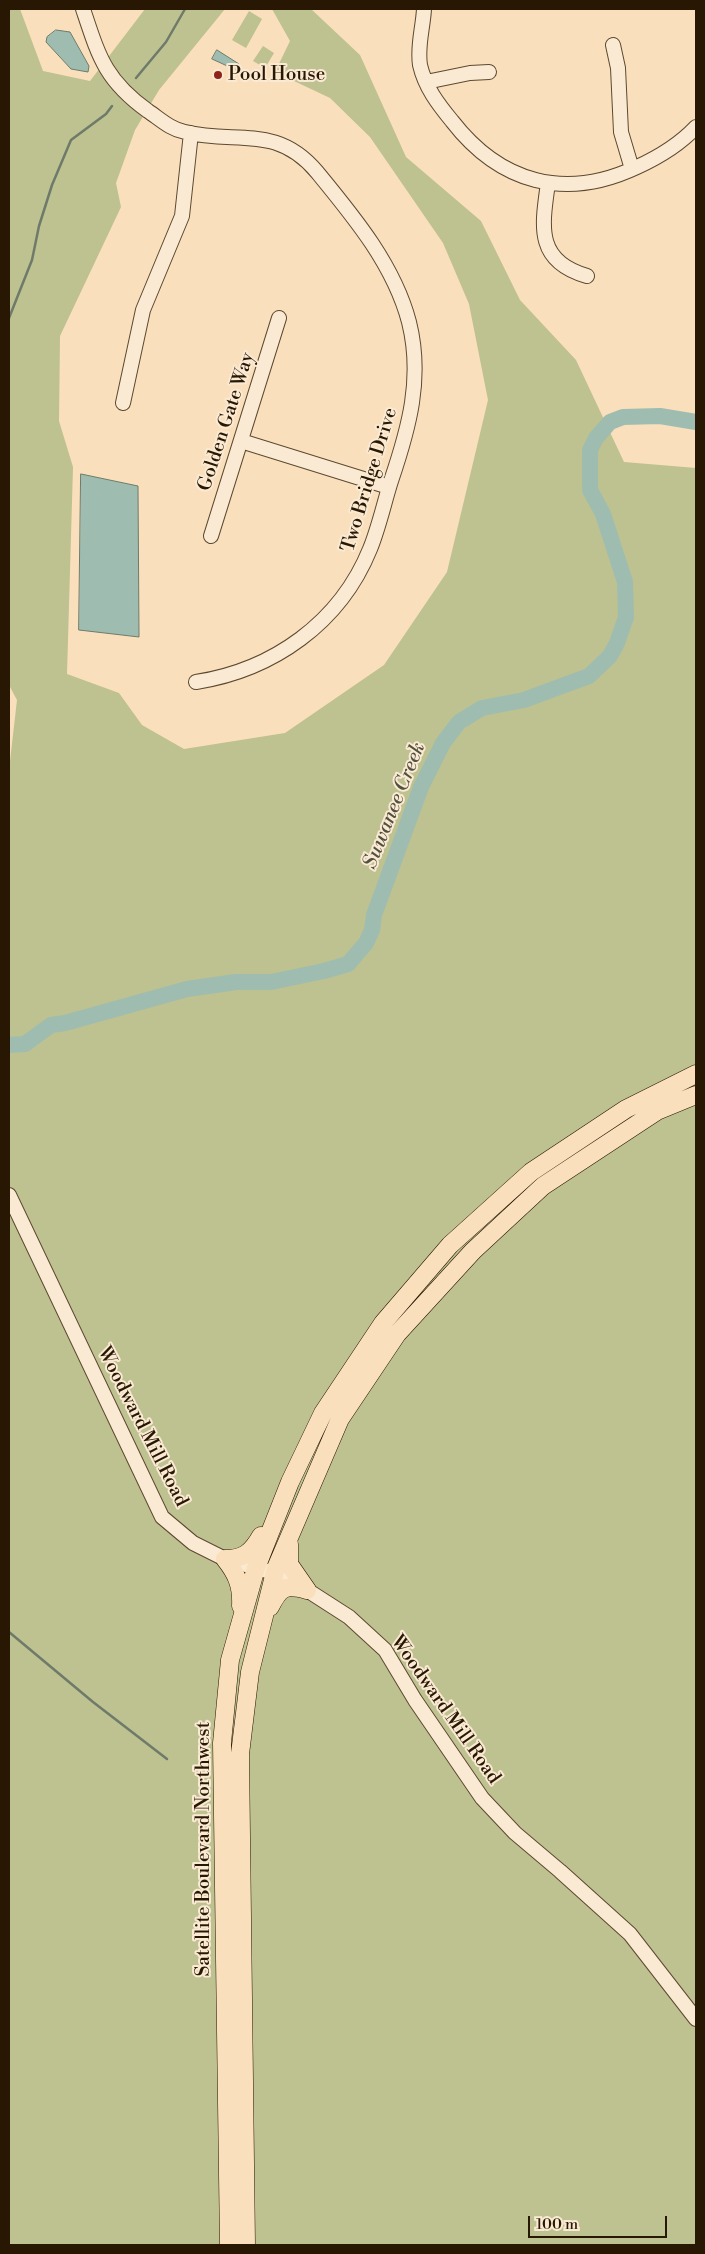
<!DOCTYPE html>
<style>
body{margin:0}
#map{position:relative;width:705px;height:2254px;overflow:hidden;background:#f9dfbb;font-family:"Libre Bodoni",serif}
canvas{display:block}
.frame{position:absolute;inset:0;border:10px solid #281702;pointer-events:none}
.scale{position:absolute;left:528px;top:2216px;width:139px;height:22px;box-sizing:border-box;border:2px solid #281702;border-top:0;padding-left:6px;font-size:15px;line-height:18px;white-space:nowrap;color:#281702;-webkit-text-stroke:4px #fbead3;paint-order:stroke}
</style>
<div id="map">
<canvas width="705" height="2254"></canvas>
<div class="frame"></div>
<div class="scale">100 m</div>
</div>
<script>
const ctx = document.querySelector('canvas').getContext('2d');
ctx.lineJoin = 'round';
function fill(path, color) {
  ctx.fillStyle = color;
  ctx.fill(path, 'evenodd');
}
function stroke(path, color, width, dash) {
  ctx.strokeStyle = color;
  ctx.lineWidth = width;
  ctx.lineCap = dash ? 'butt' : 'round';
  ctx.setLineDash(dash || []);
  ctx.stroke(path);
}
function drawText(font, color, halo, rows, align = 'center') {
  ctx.font = font + ' "Libre Bodoni",serif';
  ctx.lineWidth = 4;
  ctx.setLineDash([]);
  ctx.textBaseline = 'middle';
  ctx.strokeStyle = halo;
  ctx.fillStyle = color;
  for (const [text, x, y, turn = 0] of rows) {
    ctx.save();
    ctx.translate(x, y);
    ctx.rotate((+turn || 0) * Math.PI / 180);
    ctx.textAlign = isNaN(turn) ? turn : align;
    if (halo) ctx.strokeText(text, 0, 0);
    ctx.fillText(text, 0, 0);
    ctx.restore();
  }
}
const green = new Path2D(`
 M9,9h11l23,62 47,10 55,-72h80l-66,81 -24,40 -19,53 5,24 -61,129 -1,85 14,46 -6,207 52,19 23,32 42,24 101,-16 99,-68 63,-93 41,-172 -19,-96 -26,-61 -73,-106 -40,-39 -55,-26 15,-31 -18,-32h39l49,46 46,102 75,64 39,79 56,60 48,102 72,6v1777h-687v-1475l8,-70 -8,-15z
 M249,11l13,8 -16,29 -14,-8z
 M263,46l11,7 -9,15 -12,-7z`);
const water = new Path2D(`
 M56,30l14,2 19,34 -1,6 -17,-3 -25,-27 1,-5z
 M217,50l22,14 -3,6 -24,-11z
 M81,474l57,12 1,151 -60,-7z`);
const stream = new Path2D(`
 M136,78l30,-36 19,-33
 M9,318l23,-58 7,-34 13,-41 19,-45 35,-26 6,-8
 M9,1632l84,70 74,57`);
const river = new Path2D(`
 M9,1045l16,-1 26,-19 14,-2 122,-34 49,-7h35l53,-11 24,-7 18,-21 6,-13 2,-15 47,-128 22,-44 16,-21 23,-14 42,-8 65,-24 21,-20 7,-13 9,-26 -1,-35 -22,-68 -13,-24v-40l6,-12 14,-16 13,-5 37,-1 36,6`);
const minor = new Path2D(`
 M83,9c16,48 22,71 65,102 12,8 22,18 37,21 50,13 91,-9 132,40 37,45 77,93 92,150 14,56 0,106 -18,159 -7,22 -12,46 -21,68 -30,74 -97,121 -174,133
 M424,9c-1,19 -7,37 -4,56 5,22 18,39 32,56 48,62 113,80 185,46 22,-10 42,-22 59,-40
 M613,45l5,23 3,64 11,37
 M426,82l44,-9 19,-1
 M548,183c-6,43 -13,78 39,93
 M123,403l20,-93 39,-94 9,-83
 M241,441l148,46
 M211,536l68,-218
 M9,1195l153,322 31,26 32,16 49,14 33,17 42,27 36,33 30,50 67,98 33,35 45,38 70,63 66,85`);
const major = new Path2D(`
 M289,1544v20l18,26
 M225,1559c19,0 27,-7 36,-23
 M225,1559c12,15 17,27 16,47
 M270,1607c10,-20 15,-23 37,-17
 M229,2245l-7,-502 8,-83 26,-92 34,-86 33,-69 60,-90 67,-78 81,-73 95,-63 70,-35
 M246,2245l-6,-491 10,-82 26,-104 64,-149 57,-85 76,-83 70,-65 114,-75 39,-16`);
const markers = [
 [218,75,5,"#8f2418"]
];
const poiNames = [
 ["Pool House",228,75]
];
const streetNames = [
 ["Golden Gate Way",227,422,-72],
 ["Two Bridge Drive",370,480,-73],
 ["Woodward Mill Road",142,1427,63],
 ["Woodward Mill Road",445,1710,55],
 ["Satellite Boulevard Northwest",204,1849,-90]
];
const waterNames = [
 ["Suwanee Creek",395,806,-68]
];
fill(green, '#bec190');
fill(water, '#9ebdb0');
stroke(water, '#6f7b6a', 1);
stroke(stream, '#6f7b6a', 2.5);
stroke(river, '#9ebdb0', 16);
stroke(minor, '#5c4930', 16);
stroke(major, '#281702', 19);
stroke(minor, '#fbead3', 14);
stroke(major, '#f9dfbb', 18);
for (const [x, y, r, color] of markers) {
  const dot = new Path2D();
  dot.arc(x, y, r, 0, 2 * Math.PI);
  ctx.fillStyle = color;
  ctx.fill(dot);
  stroke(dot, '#fbead3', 2);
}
drawText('19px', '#281702', '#fbead3', poiNames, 'left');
drawText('19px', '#281702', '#fbead3', streetNames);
drawText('italic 20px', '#51513f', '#fbead3', waterNames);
</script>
